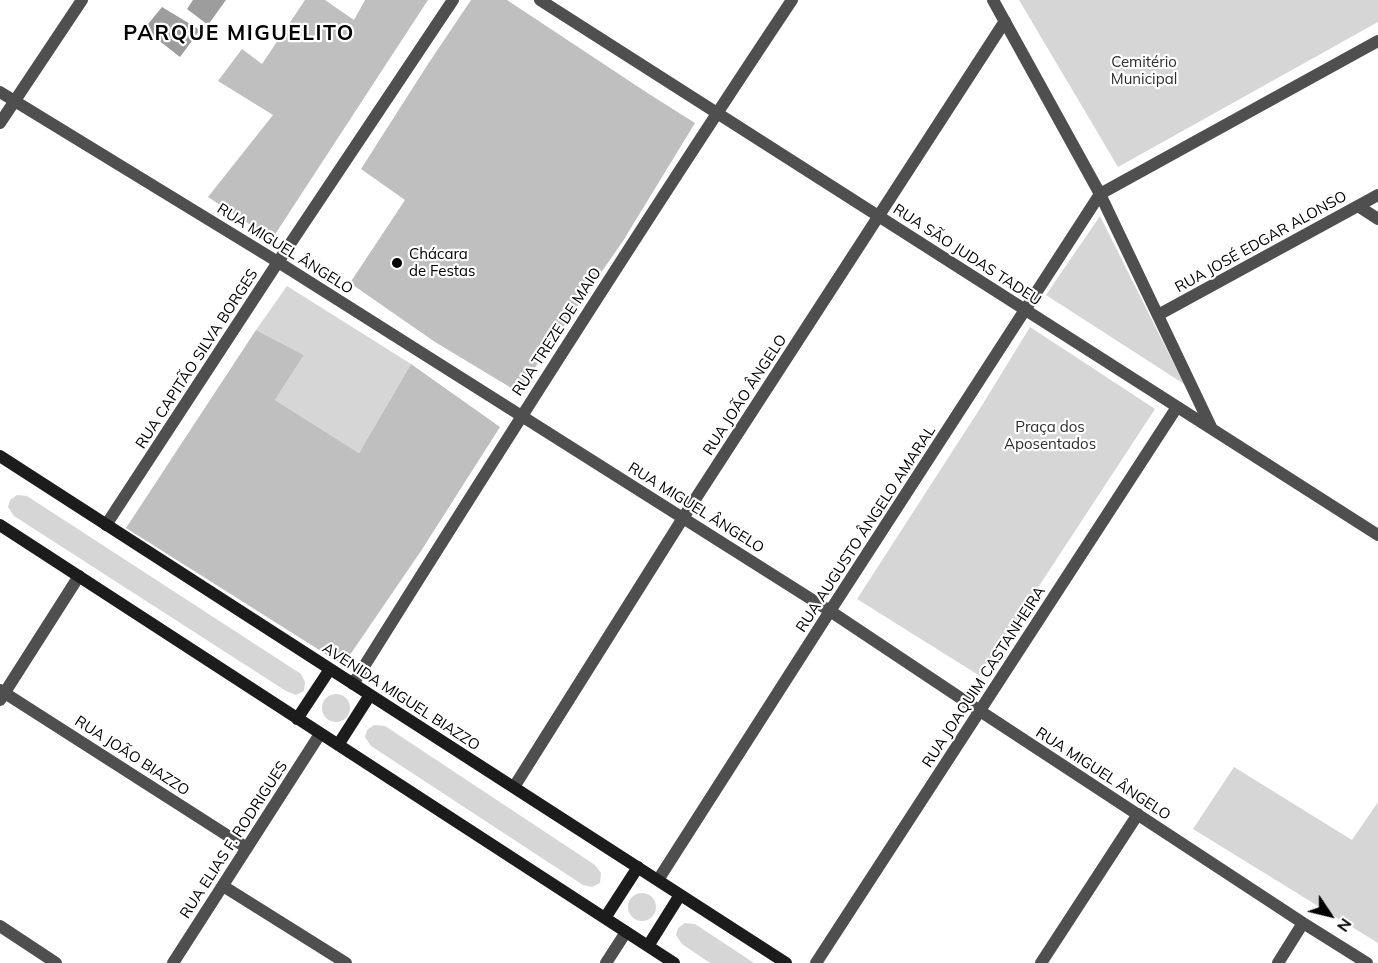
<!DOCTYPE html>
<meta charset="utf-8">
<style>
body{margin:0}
#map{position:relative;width:1378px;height:963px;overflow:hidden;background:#fff;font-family:Mulish,sans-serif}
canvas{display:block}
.north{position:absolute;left:1300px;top:885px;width:60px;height:60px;-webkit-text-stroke:4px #fff;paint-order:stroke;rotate:125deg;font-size:16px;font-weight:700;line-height:24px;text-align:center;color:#000}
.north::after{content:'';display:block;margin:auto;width:21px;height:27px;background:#000;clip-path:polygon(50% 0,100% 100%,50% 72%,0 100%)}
</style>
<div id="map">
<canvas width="1378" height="963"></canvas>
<div class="north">N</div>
</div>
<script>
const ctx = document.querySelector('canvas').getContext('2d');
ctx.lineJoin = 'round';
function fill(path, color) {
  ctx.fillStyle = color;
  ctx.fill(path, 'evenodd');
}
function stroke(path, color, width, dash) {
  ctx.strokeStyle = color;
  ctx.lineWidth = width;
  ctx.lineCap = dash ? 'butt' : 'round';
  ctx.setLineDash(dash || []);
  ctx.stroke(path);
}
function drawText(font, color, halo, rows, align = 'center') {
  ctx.font = font + ' Mulish,sans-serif';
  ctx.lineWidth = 4.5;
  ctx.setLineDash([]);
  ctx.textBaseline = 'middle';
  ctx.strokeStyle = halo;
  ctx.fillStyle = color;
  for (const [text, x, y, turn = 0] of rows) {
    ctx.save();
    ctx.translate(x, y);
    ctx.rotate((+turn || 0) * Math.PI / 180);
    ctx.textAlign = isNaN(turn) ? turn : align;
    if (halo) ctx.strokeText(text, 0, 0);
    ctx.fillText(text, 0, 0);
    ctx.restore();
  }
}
const green = new Path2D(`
 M1019,0h359v22l-260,145z
 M1100,216l84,168 -138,-89z
 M287,286l124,78 -52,89 -84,-53 29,-45 -48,-25z
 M1030,327l125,82 -175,267 -123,-77 124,-192z
 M17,495l10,1 274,178 4,8 -1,9 -8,4 -10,-4 -272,-175 -6,-9 2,-7z
 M322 708a14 14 0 1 1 28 0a14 14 0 1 1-28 0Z
 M374,725l11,1 210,139 6,8 -1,10 -8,4 -9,-2 -212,-139 -6,-9 2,-7z
 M1234,767l118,73 26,-38v141l-185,-114z
 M628 907a14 14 0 1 1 28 0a14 14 0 1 1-28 0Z
 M685,923l10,1 59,39h-44l-28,-19 -6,-9 2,-7z`);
const water = new Path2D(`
 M193,0h33l-18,25 -21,-16z
 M162,7l38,23 -20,27 -36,-28z`);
const building = new Path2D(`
 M305,0h20l29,20 11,-20h63l-156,239 -64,-42 65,-82 -55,-34 24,-32 20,15z
 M471,0h36l142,94 46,29 -72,118 -105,151 -83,-50 -85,-59 55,-83 -44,-31 67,-105z
 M256,330l48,25 -29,45 84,53 52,-89 89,63 -79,124 -78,114 -217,-137z`);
const street = new Path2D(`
 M540,0l838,535
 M993,0l107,194 112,235
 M0,92l278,170 552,349 150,100 323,212 64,40
 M0,123l82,-123
 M1358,206l20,13
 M1158,315l220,-120
 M106,525l172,-263 175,-262
 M353,684c144,-230 289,-459 439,-684
 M0,690l247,158
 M0,700l79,-124
 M514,787l169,-269 322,-497
 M658,880l172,-269 270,-417 278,-153
 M223,886l123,77
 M0,926l56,37
 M173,963l147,-229
 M606,963l20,-31
 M816,963l361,-556
 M1041,963l97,-149
 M1278,963l25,-40`);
const secondary = new Path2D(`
 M0,456l786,507
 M0,525l674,438
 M297,719l33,-50
 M338,745l32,-50
 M605,918l33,-51
 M648,946l32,-51`);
const markers = [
 [397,263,6,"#000"]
];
const parkNames = [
 ["Cemitério",1144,62],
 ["Municipal",1144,79],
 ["Praça dos",1050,427],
 ["Aposentados",1050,444]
];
const streetNames = [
 ["RUA JOSÉ EDGAR ALONSO",1261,242,-29],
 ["RUA MIGUEL ÂNGELO",285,249,32],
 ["RUA SÃO JUDAS TADEU",967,255,33],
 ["RUA TREZE DE MAIO",557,332,-57],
 ["RUA CAPITÃO SILVA BORGES",197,359,-57],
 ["RUA JOÃO ÂNGELO",745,395,-57],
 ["RUA MIGUEL ÂNGELO",696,508,32],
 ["RUA AUGUSTO ÂNGELO AMARAL",866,529,-57],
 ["RUA JOAQUIM CASTANHEIRA",984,677,-57],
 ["AVENIDA MIGUEL BIAZZO",401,697,33],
 ["RUA JOÃO BIAZZO",132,756,33],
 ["RUA MIGUEL ÂNGELO",1103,774,33],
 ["RUA ELIAS F. RODRIGUES",234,840,-57]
];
const poiNames = [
 ["Chácara",409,254],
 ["de Festas",409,271]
];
const districtNames = [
 ["PARQUE MIGUELITO",239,34]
];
fill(green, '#d6d6d6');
fill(water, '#9d9d9d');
fill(building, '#bfbfbf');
stroke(street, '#4f4f4f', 12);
stroke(secondary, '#1c1c1c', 12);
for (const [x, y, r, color] of markers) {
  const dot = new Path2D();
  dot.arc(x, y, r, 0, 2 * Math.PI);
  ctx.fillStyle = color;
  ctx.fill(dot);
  stroke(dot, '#fff', 2);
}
drawText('15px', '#2d2d2d', '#fff', parkNames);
drawText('15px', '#000', '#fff', streetNames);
drawText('15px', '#000', '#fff', poiNames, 'left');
ctx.letterSpacing = '1.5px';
drawText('bold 21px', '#000', '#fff', districtNames);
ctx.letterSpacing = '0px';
</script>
